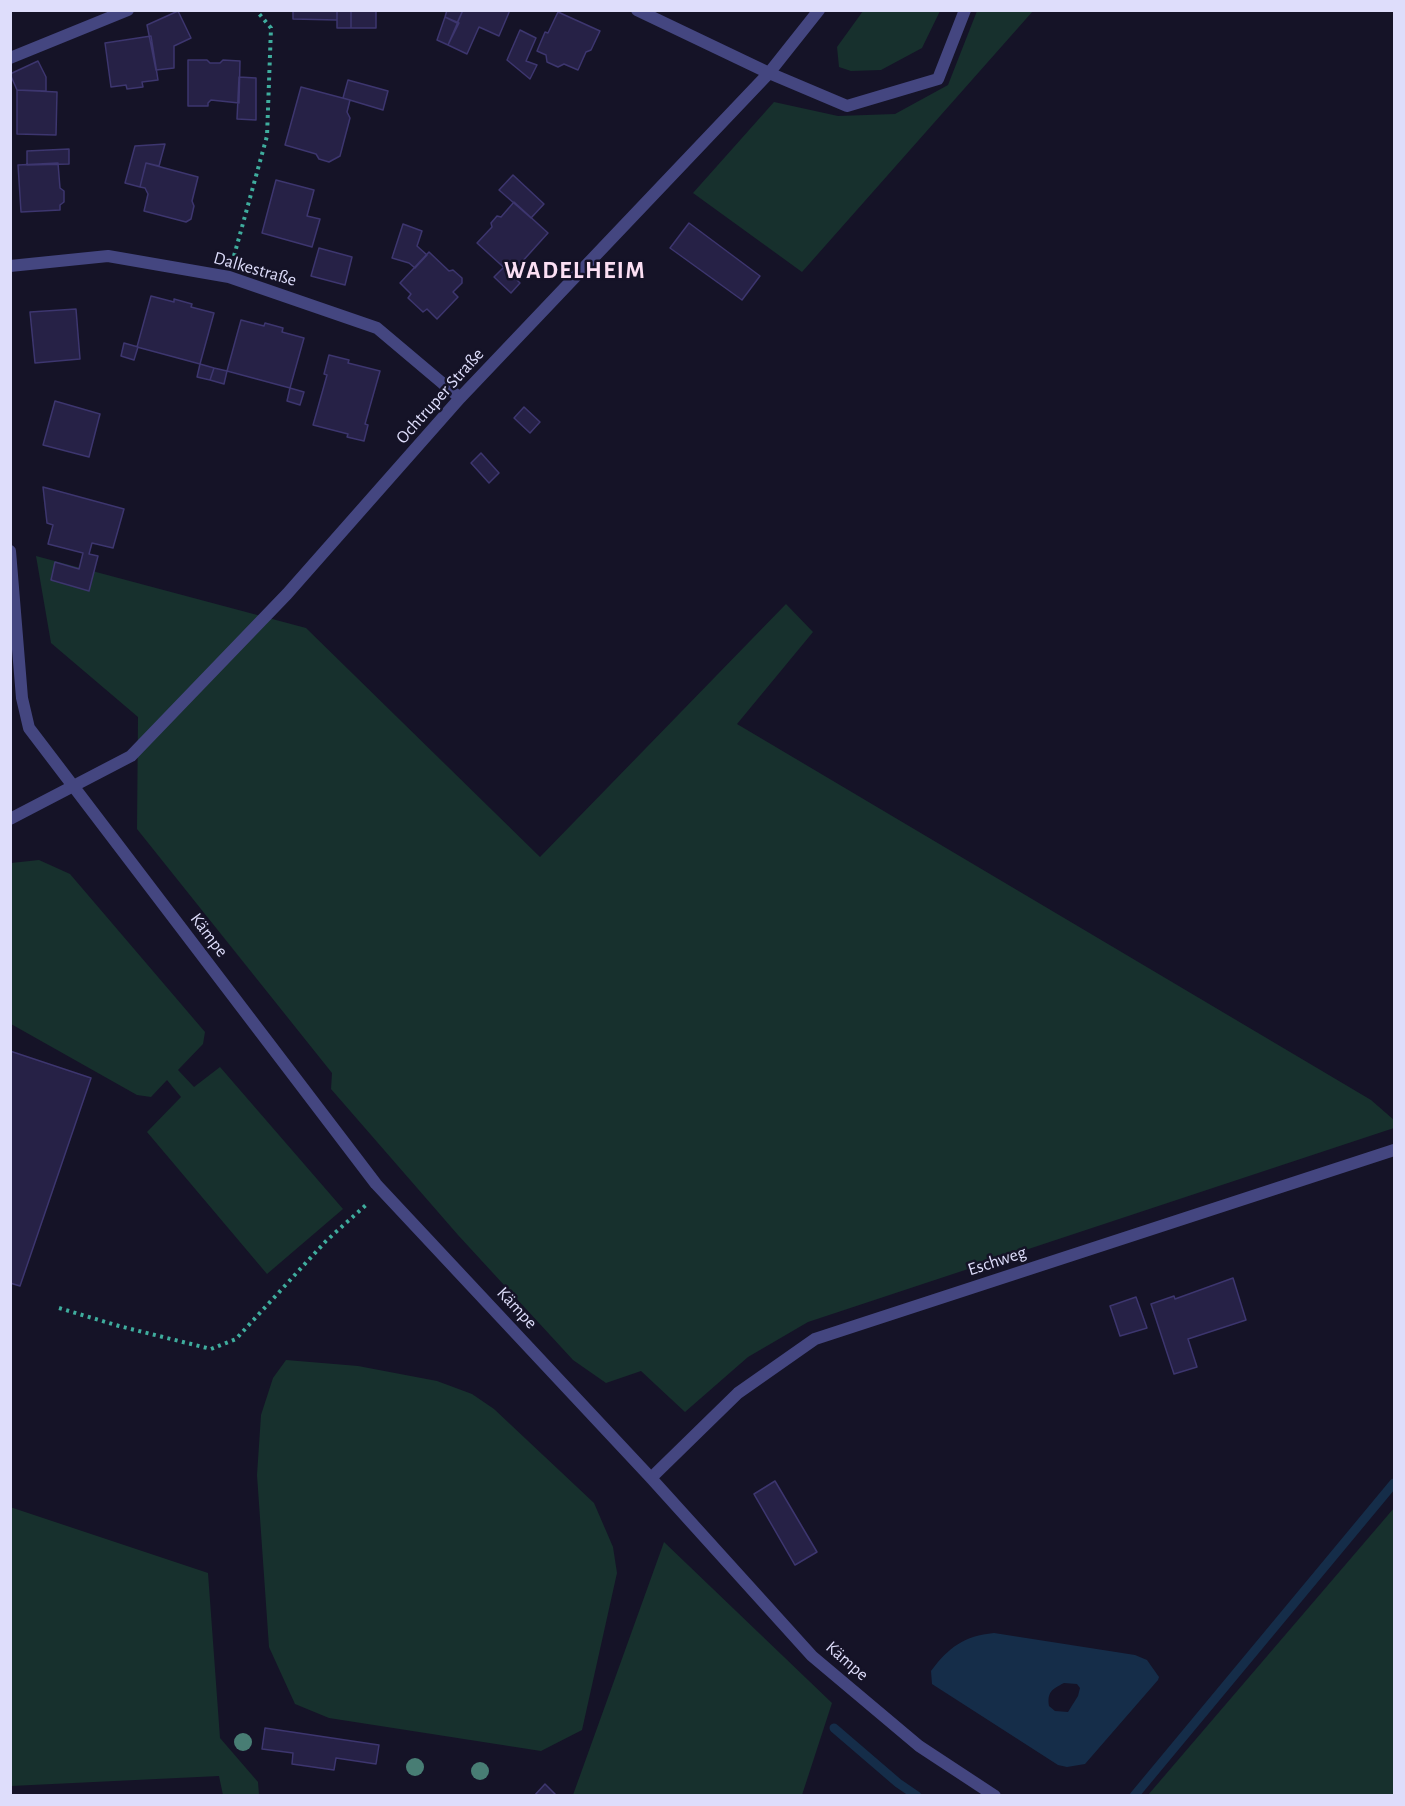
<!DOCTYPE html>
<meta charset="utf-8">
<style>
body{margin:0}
#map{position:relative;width:1405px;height:1806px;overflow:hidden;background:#151327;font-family:"Alegreya Sans",sans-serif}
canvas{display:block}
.frame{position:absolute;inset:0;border:12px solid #deddfb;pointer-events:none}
</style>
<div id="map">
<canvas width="1405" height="1806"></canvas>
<div class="frame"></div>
</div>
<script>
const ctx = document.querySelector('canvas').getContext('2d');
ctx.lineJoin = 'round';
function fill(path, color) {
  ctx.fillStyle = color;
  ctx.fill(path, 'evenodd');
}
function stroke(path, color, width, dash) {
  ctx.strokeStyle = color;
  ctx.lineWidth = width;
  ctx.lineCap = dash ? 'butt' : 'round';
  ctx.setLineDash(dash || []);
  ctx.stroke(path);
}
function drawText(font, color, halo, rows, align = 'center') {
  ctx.font = font + ' "Alegreya Sans",sans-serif';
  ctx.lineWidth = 5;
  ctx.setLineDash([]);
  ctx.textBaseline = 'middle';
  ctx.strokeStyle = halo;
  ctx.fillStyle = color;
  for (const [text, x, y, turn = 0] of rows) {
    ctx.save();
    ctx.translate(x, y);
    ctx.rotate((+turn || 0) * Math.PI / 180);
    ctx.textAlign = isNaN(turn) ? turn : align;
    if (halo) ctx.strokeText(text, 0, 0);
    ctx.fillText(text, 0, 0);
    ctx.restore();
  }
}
const green = new Path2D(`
 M863,11v-1l77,1 -18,37 -41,22 -30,1 -12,-4 -2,-20z
 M977,11h56l-231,261 -109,-79 81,-91 64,14 57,-2 53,-29z
 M36,556l270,72 234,229 246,-253 27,28 -76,92 634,376 23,20v8l-586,194 -60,35 -63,55 -44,-41 -35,12 -33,-23 -115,-125 -127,-146 1,-16 -195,-244 1,-112 -87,-74z
 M39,860l31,14 135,158 -2,12 -25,26 16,17 26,-20 123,142 -76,65 -120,-142 34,-35 -14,-17 -16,17 -14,-2 -126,-71v-161z
 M286,1360l72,6 79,15 35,13 22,15 100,94 19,44 4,26 -35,157 -41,21 -212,-33 -34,-14 -26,-57 -12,-172 4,-60 12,-37z
 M10,1507l198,66 12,165 38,44 1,13h-36l-4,-19 -208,10z
 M1394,1508v287h-246z
 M664,1542l168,161 -30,92h-229z`);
const water = new Path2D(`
 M994,1633l141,22 12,5 12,17 -1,3 -73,84 -18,3 -9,-2 -126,-81 -1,-13c18,-24 33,-35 63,-38zM1064,1683l13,1 3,4 -2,8 -10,16 -13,-1 -6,-5c-2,-14 3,-17 15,-23z`);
const stream = new Path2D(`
 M834,1728l64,55 19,13
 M1134,1796l260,-313`);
const building = new Path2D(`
 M293,10h44v10l-44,-1z
 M337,10h14v18h-14z
 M351,10h25v18h-25z
 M447,10h16l-6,13 -12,-6z
 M463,10h47l-11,26 -20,-9 -12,27 -19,-9z
 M178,11l13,27 -17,8v22l-18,2 -9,-45z
 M558,12l42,19 -9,19 -5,2 -8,18 -14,-6 -6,3 -11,-5 -1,-7 -9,-4 8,-19 3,1z
 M445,17l14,6 -11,22 -11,-5z
 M520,30l16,8 -10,23 11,4 -7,14 -23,-19z
 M151,36l7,44 -16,2 1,5 -16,2 -1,-4 -15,2 -6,-44z
 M188,60h19l3,3h10l3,-3 17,1 -1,42 -28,-3 -3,3v3h-20z
 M38,61l8,16v14l-29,-1 -7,-16z
 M239,77l17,1v42l-19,-1z
 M348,80l40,11 -5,19 -40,-12z
 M301,87l49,13 -3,12 3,6 -10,38 -11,6 -10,-3 -3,-5 -31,-9z
 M17,90l40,2 -1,43 -39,-1z
 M165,144l-6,22 -13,-3 -6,24 -15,-4 10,-37z
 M69,149v15l-42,1v-14z
 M58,163l2,25 4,3v11l-4,3v5l-39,2 -3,-47z
 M146,163l52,14 -6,24 2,5 -3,13 -5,3 -42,-11 4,-17 -3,-6 -5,-1z
 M513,175l31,29 -13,14 -32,-28z
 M276,180l38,10 -7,26 13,3 -8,28 -50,-14z
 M514,202l34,31 -37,41 -34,-31 15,-16 -1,-4 6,-7 4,1z
 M689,223l71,53 -18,24 -72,-52z
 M403,224l19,7 -5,15 10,9 -12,13 -6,-5 -17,-5z
 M319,248l33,9 -7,28 -34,-9z
 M429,252l20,19 4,-1 9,8v5l-9,9 5,5 -21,22 -10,-10 -4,3 -15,-14 3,-4 -11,-11z
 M504,267l16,16 -9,10 -17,-16z
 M151,296l23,6v-3l18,5 -1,3 23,6 -14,51 -63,-17z
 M76,309l4,50 -45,4 -5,-51z
 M241,320l23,6 1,-3 18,5 -1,4 22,6 -14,50 -63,-17z
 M124,343l14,4 -4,13 -13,-4z
 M329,355l20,5 -1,3 32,8 -15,53 3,1 -4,16 -17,-4 1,-3 -35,-9 14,-50 -3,-1z
 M200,364l14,4 -4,12 -13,-3z
 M214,368l13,3 -3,13 -14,-4z
 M290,388l14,4 -4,13 -13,-4z
 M55,401l45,13 -11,43 -46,-12z
 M524,407l16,15 -10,11 -16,-15z
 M481,453l18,20 -10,10 -18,-20z
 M43,487l81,22 -11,39 -21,-5 -3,11 9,2 -9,35 -38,-11 4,-18 24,7 4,-16 -35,-9 5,-19 -6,-2z
 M10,1051l81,27 -71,208 -10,-3z
 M1233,1278l13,42 -58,19 9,28 -23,7 -23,-70 23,-8 1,3z
 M1136,1297l11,31 -27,8 -10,-30z
 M775,1481l42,71 -22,13 -41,-71z
 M265,1728l114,17 -3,19 -40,-6 -2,12 -42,-6 1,-11 -31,-4z
 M545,1784l12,12h-23z`);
const path = new Path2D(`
 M234,256l33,-120 4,-108 -15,-18
 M59,1308l60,18 92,23 25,-10 90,-98 40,-36`);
const minor = new Path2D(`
 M637,10l132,63 78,33 91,-27 27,-69
 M10,58l118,-48
 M10,266l98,-10 121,21 148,51 83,70
 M10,551l12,147 7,30 347,456 275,294 161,178 107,90 76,50
 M10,819l121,-63 156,-162 173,-196 309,-325 50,-63
 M651,1478l87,-85 77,-54 579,-189`);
const trees = [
 [243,1742],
 [415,1767],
 [480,1771]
];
const streetNames = [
 ["Dalkestraße",255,269,16],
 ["Ochtruper Straße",440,396,-48],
 ["Kämpe",209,935,53],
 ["Eschweg",997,1261,-18],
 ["Kämpe",517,1308,47],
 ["Kämpe",847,1661,41]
];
const districtNames = [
 ["WADELHEIM",575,271]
];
fill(green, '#17302d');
fill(water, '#152d49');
stroke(stream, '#152d49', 9);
fill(building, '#262146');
stroke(building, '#3d366f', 1.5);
stroke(path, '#3fad9e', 4, [3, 4.5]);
stroke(minor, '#444680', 12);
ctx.fillStyle = '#487d74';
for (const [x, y] of trees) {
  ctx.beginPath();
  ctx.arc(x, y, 9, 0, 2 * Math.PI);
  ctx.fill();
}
drawText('18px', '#deddfb', '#151327', streetNames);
ctx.letterSpacing = '1.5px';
drawText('bold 24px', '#fbdff3', '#151327', districtNames);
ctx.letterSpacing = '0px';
</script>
